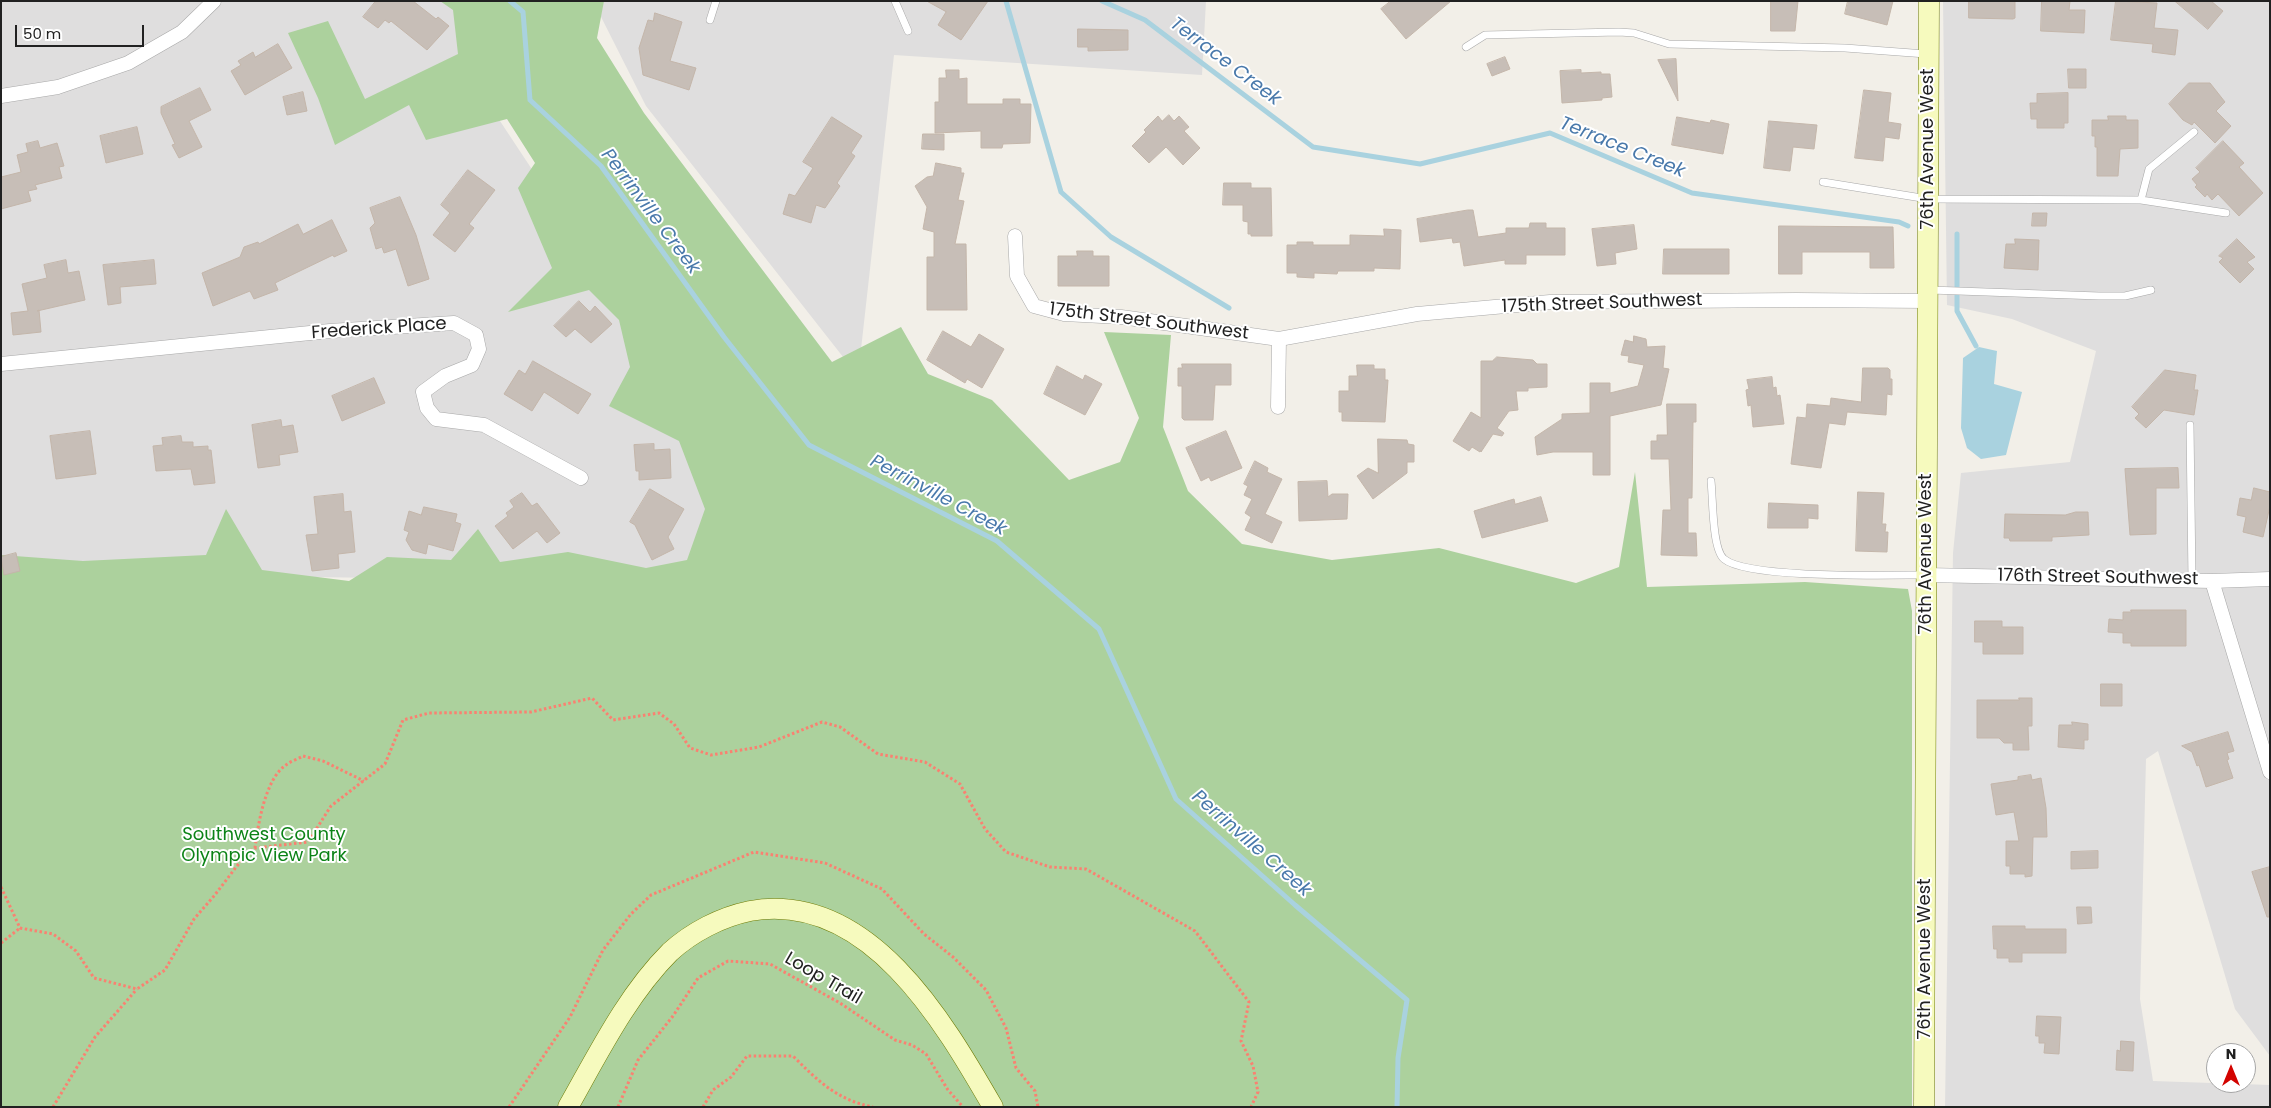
<!DOCTYPE html>
<style>
body{margin:0}
#map{position:relative;width:2271px;height:1108px;overflow:hidden;background:#f2efe8;font-family:Poppins,sans-serif}
canvas{display:block}
.frame{position:absolute;inset:0;border:2px solid #212121;pointer-events:none}
.north{position:absolute;left:2206px;top:1043px;width:50px;height:50px;box-sizing:border-box;background:#fff;border:1px solid #a6a6a6;border-radius:50%;rotate:0deg;font-size:14px;font-weight:700;line-height:20px;text-align:center;color:#212121}
.north::after{content:'';display:block;margin:auto;width:18px;height:22px;background:#d30300;clip-path:polygon(50% 0,100% 100%,50% 72%,0 100%)}
.scale{position:absolute;left:15px;top:25px;width:129px;height:22px;box-sizing:border-box;border:2px solid #212121;border-top:0;padding-left:6px;font-size:15px;line-height:18px;white-space:nowrap;color:#212121;-webkit-text-stroke:4px #fff;paint-order:stroke}
</style>
<div id="map">
<canvas width="2271" height="1108"></canvas>
<div class="frame"></div>
<div class="north">N</div>
<div class="scale">50 m</div>
</div>
<script>
const ctx = document.querySelector('canvas').getContext('2d');
ctx.lineJoin = 'round';
function fill(path, color) {
  ctx.fillStyle = color;
  ctx.fill(path, 'evenodd');
}
function stroke(path, color, width, dash) {
  ctx.strokeStyle = color;
  ctx.lineWidth = width;
  ctx.lineCap = dash ? 'butt' : 'round';
  ctx.setLineDash(dash || []);
  ctx.stroke(path);
}
function drawText(font, color, halo, rows, align = 'center') {
  ctx.font = font + ' Poppins,sans-serif';
  ctx.lineWidth = 4;
  ctx.setLineDash([]);
  ctx.textBaseline = 'middle';
  ctx.strokeStyle = halo;
  ctx.fillStyle = color;
  for (const [text, x, y, turn = 0] of rows) {
    ctx.save();
    ctx.translate(x, y);
    ctx.rotate((+turn || 0) * Math.PI / 180);
    ctx.textAlign = isNaN(turn) ? turn : align;
    if (halo) ctx.strokeText(text, 0, 0);
    ctx.fillText(text, 0, 0);
    ctx.restore();
  }
}
const residential = new Path2D(`
 M1,1h451l46,117 117,177 152,288 -766,-10z
 M593,1h613l-4,74 -308,-20 -36,321 -212,-270z
 M1943,1h327v1055l-35,-47 -77,-258 -12,8 -6,240 13,82 117,4v22h-325l8,-554 8,-80 109,-11 26,-111 -84,-32 -65,-14z`);
const forest = new Path2D(`
 M440,1h164l-7,37 47,75 188,249 69,-35 27,47 64,26 77,80 51,-18 19,-44 -35,-86 67,3 -8,92 25,64 54,53 90,16 107,-12 137,35 43,-16 16,-95 12,115 158,-5 103,7 4,22v496h-1911v-552l82,6 123,-6 20,-46 36,61 87,11 38,-24 64,3 27,-31 22,33 68,-10 78,16 41,-8 18,-51 -26,-68 -70,-35 21,-39 -11,-47 -30,-30 -81,22 44,-44 -34,-80 17,-25 -28,-44 -81,21 -17,-35 -74,40 -17,-47 -30,-65 40,-12 37,78 93,-45 -5,-44z`);
const water = new Path2D(`
 M1979,347l18,4 -3,33 28,8 -16,63 -25,4 -14,-11 -6,-20 2,-70z`);
const stream = new Path2D(`
 M510,1l13,11 7,88 71,66 123,171 85,108 188,96 102,88 77,170 119,106 112,95 -9,58 -1,49
 M1006,1l55,191 50,45 118,71
 M1102,1l43,19 168,127 107,17 130,-31 142,60 207,29 9,4
 M1957,234v77l19,35`);
const building = new Path2D(`
 M376,1h37l23,18 2,-2 11,9 -22,24 -36,-29 -2,2 -4,-3 -7,8 -15,-11z
 M927,1h61l-27,39 -23,-15 8,-13z
 M1391,1h60l-45,38 -25,-30z
 M1771,1h27l-3,30h-24z
 M1848,1h45l-6,24 -42,-11z
 M1969,1h46v17l-2,1 -44,-1z
 M2042,1h28l-1,9h16l-1,23 -43,-2z
 M2116,1l41,2 -3,25 24,2 -3,25 -23,-3 1,-8 -42,-4z
 M2175,1h36l12,10 -15,18z
 M655,13l27,9 -12,39 26,7 -7,22 -46,-15 -4,-27 9,-28 5,1z
 M1078,29l50,1v20l-40,1v-4h-10z
 M278,44l14,24 -47,27 -14,-24 10,-6 -3,-4 15,-9 2,5z
 M1505,57l5,12 -18,7 -5,-12z
 M1676,59l2,42 -20,-41z
 M2068,69h18v19h-17z
 M946,70h13v9l8,-1v26h36v-5h17v5h11l-1,39 -27,1 -1,4h-21v-17l-46,2v-31h4v-24h7z
 M1581,70v3l20,-1v2h9l2,23 -10,1v2l-40,3 -2,-32z
 M2189,83h21l15,19 -9,9 15,15 -16,17 -21,-21 -2,3 -9,-5 -14,-16z
 M200,88l11,22 -22,11 13,26 -23,11 -7,-13 3,-1 -14,-31v-6z
 M1864,90l27,3 -3,29 13,2 -2,15 -14,-2 -2,24 -28,-3z
 M303,92l4,19 -20,4 -4,-18z
 M2068,93v30h-4v5h-27v-9h-6l-1,-16h7v-9z
 M1169,115l5,6 5,-5 10,11 -5,4 16,17 -17,17 -17,-18 -17,16 -17,-17 14,-14 -2,-2 14,-14 4,5z
 M2108,116h18v4h12v28l-18,1 -2,27h-21v-29h-2v-11h-3v-16h16z
 M832,117l30,19 -11,17 4,3 -18,27 3,3 -15,22 -9,-3 -5,18 -28,-9 6,-20 6,2 18,-28 -10,-6z
 M1677,117l33,6 1,-3 18,4 -6,30 -51,-9z
 M1769,121l48,4 -3,24 -21,-2 -3,24 -26,-3z
 M137,127l6,27 -37,9 -6,-27z
 M923,134h21v16l-22,-1z
 M38,141l2,7 17,-5 7,23 -5,1 3,11 -27,7 2,4 -9,2 3,10 -30,8v-32l20,-5 -4,-17 11,-3 -2,-8z
 M2223,141l21,22 -5,4 24,26 -24,23 -21,-22 -6,6 -5,-6 -2,3 -10,-10 2,-2 -5,-6 8,-7 -4,-4z
 M936,163l25,5v5h3l-6,27 6,1 -9,43h11l1,66h-40v-53h7v-25l-11,-3 4,-22 -12,-21 12,-9 6,-1z
 M468,170l27,20 -26,34 5,4 -19,24 -22,-17 17,-22 -9,-8z
 M1224,183h27v5h20l1,48h-21v-2h-3v-12l-5,-1v-16h-20z
 M400,197l16,38 13,44 -21,7 -12,-37 -12,4 -2,-6 -6,2 -6,-21 5,-5 -5,-15z
 M1468,210h5l5,27 28,-4v-5h23l1,-5h16v5h19v27h-39v9h-21v-4l-41,6 -4,-24 -7,1 -1,-5 -32,4 -3,-23z
 M2033,213h14l-1,13h-14z
 M332,220l15,31 -13,6 -1,-2 -58,28 3,7 -24,9 -4,-8 -37,15 -11,-33 38,-16 4,-10 14,-5 1,2 39,-20 5,10z
 M1634,225l3,24 -22,4 1,11 -19,2 -5,-37z
 M1779,226l114,1 1,41h-24v-16h-68v22h-23z
 M1384,229l17,1 -1,39 -26,-1v3h-36l-1,3 -23,-1v5l-17,-1v-4h-10v-28h10v-3h16v3h37v-10l34,1z
 M2015,239l24,1 -1,30 -34,-2 2,-24h9z
 M2237,239l18,18 -8,5 7,7 -14,14 -21,-21 4,-4 -4,-2z
 M1664,249h65v25h-66z
 M1077,251h16v5h16v30h-51v-30h19z
 M66,260l2,13 11,-2 6,29 -48,11 2,-1 2,22 -28,3 -2,-22 17,-2 -6,-27 25,-6 -3,-13z
 M154,260l2,24 -36,3 1,16 -13,2 -5,-40z
 M579,301l11,11 5,-6 17,18 -21,19 -16,-14 -9,8 -12,-11z
 M943,331l28,16 8,-13 25,15 -22,39 -15,-9 -2,4 -38,-23z
 M1634,336l12,3 1,8 18,-1 -2,22 6,1 -8,36 -51,11v59h-17v-23h-40l-16,3 -2,-18 27,-18v-5l28,-1v-30h20v10l28,-7 6,-21 -16,-3 1,-6 -8,-1 4,-15 8,2z
 M1497,357l36,3 4,4h10v23l-19,1v3h-12l2,19 -9,1 -12,17 7,5 -2,3 -9,-2 -12,18v-2l-1,2 -8,-5 -3,4 -16,-10 18,-29 10,6v-57h11z
 M533,361l58,33 -13,20 -34,-22 -12,19 -28,-17 15,-24 6,4z
 M1182,364h49v21h-16l-2,35h-29l-2,-2v-32h-4v-18h4z
 M1357,365h17v4h11v11h3l-3,42 -43,-1v-9h-3v-21h10v-15h8z
 M1057,366l26,14 2,-5 17,9 -17,31 -41,-21z
 M1863,368h25l2,2v9h2v16l-5,-1 -1,21 -39,-3 -2,13 -16,-2 -8,45 -30,-4 6,-47 9,1 1,-14 23,2 1,-8 30,4z
 M2165,370l31,5 -2,15h4l-4,25 -30,-5 -18,18 -11,-10 4,-4 -7,-7z
 M1772,377l1,11 3,-1 1,9 3,-1 4,29 -31,3 -2,-22 -3,1 -2,-16 3,-1 -2,-9z
 M374,378l11,25 -43,18 -10,-25z
 M1667,404h29v18h-3l-1,76h-4v35h8l1,23 -36,-1 2,-45h8l-2,-51h-18v-18h6v-6h10z
 M281,420l1,7 11,-2 5,27 -19,3 1,10 -22,3 -6,-43z
 M90,431l6,43 -40,5 -6,-43z
 M1226,431l16,37 -31,13 -2,-4 -8,4 -15,-33z
 M181,436l1,6h11v5l15,-1v4h3l4,33 -21,2 -3,-16 -35,2 -3,-25 10,-1 -1,-7z
 M1378,439l29,1 1,4 6,1v17h-7v11l-34,26 -16,-23 11,-8 10,5z
 M654,444v6l16,-1 1,29 -32,2v-9h-3l-2,-26z
 M1255,461l13,7 -1,4 15,7 -17,35 17,8 -10,21 -27,-13 6,-13 -6,-4 7,-14 -8,-4 4,-9 -4,-2z
 M2178,468l1,20h-23v46l-26,1 -5,-66z
 M1327,481l1,16 4,-3h16l-1,25 -48,2 -1,-39z
 M2254,488l16,4v14l-7,31 -20,-5 3,-15 -9,-2 3,-17 11,2z
 M650,489l34,20 -16,28 6,12 -22,11 -17,-35 -5,-3z
 M1858,492l26,1 -2,31h4l-1,8h3l-1,20 -31,-1z
 M522,493l10,13 5,-3 23,30 -13,10 -10,-12 -24,18 -18,-23 13,-10 -2,-3 8,-6 -4,-6z
 M343,494l1,18 7,-1 4,41 -17,2 1,14 -27,3 -6,-36 12,-1 -4,-37z
 M1541,497l7,24 -66,17 -8,-27 40,-12 1,5z
 M1769,503l49,2v14l-10,-1v10h-40z
 M424,507l33,7 -2,8 6,2 -8,27 -25,-7 -2,10 -14,-4 -6,-10 3,-8 -5,-2 5,-19 12,4z
 M2076,512h12l1,23 -37,2v4h-42l-1,-3h-5l1,-24 60,1z
 M16,553l4,18 -16,4 -3,-18z
 M2131,610h55v36h-55v-3h-8v-10l-15,-1 1,-13 14,1v-8h8z
 M1975,621h27v6h21v27h-40v-12h-8z
 M2101,684h21v22h-21z
 M2019,698h13v28h-4l1,24h-16v-7h-9l-5,-5h-22v-38h42z
 M2072,722l16,2v16h-4v9l-26,-2 1,-22h13z
 M2228,732l6,19 -7,2 2,6 -2,1 6,18 -27,9 -7,-22 -2,1 -5,-14 -10,-6z
 M2031,775l1,5 9,-2 5,30 1,29h-14l-1,39 -7,1v-3h-15v-8h-4v-25h13l-5,-29 -18,3 -5,-31 27,-4v-3z
 M2098,851v17l-27,1v-17z
 M2270,867v50h-3l-15,-45z
 M2077,907h14l1,16 -14,1z
 M1993,926h32v3h41v24h-44v9h-13v-4h-12v-9h-3z
 M2037,1016l24,1 -2,37 -15,-1 1,-10h-6v-7h-3z
 M2121,1041l13,1 -1,29 -17,-1 1,-20 3,1z`);
const path = new Path2D(`
 M255,848c3,-23 10,-69 31,-83 5,-4 12,-6 17,-9l20,5 41,20
 M1,887l19,41 33,6 23,17 18,27 43,11 28,-19 29,-51 20,-23 33,-43 8,-5 53,-6 23,-36 54,-42 18,-44 26,-7 102,-1 61,-14 21,22 46,-7 15,11 16,24 21,7 48,-8 63,-25 18,5 38,27 47,8 35,22 25,45 21,23 44,15 36,2 109,62 54,71 -8,39 12,25 5,26 -7,15
 M1,943l19,-15
 M53,1107l42,-70 42,-48
 M509,1107l61,-90 33,-67 28,-36 20,-19 103,-43 71,11 57,26 42,45 29,23 33,33 20,38 10,40 19,23 3,16
 M618,1107l20,-47 35,-44 25,-38 30,-17 42,3 70,39 55,37 17,5 14,9 22,36 15,17
 M703,1107l10,-17 18,-13 16,-21h46c25,25 44,44 80,51`);
const lane = new Path2D(`
 M895,1l13,30
 M710,20l6,-19
 M1466,47l19,-12 134,-3 15,1 35,11 176,4 81,6
 M1823,182l105,17 213,1 85,13
 M2141,200l8,-31 45,-37
 M1930,290l169,6h26l26,-6
 M2190,425l2,155
 M1711,481c2,17 1,68 13,78 24,20 165,16 201,16`);
const street = new Path2D(`
 M1,96l57,-9 70,-24 54,-31 32,-31
 M1015,236l2,40 17,30 30,8 57,3 158,22 138,-25 133,-12 246,-2 132,1
 M1,364l329,-33 124,-8 22,12 3,14 -7,16 -27,11 -22,16 4,16 9,11 48,6 97,53
 M1278,407l1,-68
 M1926,575l286,6 58,-2
 M2212,581l58,191`);
const secondary = new Path2D(`
 M568,1107c30,-53 59,-112 102,-155 22,-20 51,-35 80,-41 118,-21 194,111 243,196
 M1924,1107l5,-1106`);
const streetNames = [
 ["76th Avenue West",1928,149,-90],
 ["175th Street Southwest",1602,304,-2],
 ["175th Street Southwest",1149,322,7],
 ["Frederick Place",379,329,-4],
 ["76th Avenue West",1926,554,-90],
 ["176th Street Southwest",2098,578,1],
 ["76th Avenue West",1925,959,-90],
 ["Loop Trail",823,979,30]
];
const parkNames = [
 ["Southwest County",264,835],
 ["Olympic View Park",264,856]
];
const waterNames = [
 ["Terrace Creek",1225,62,37],
 ["Terrace Creek",1622,148,22],
 ["Perrinville Creek",650,212,53],
 ["Perrinville Creek",938,496,28],
 ["Perrinville Creek",1251,844,41]
];
fill(residential, '#dfdede');
fill(forest, '#acd19d');
fill(water, '#a9d2df');
stroke(stream, '#a9d2df', 5);
fill(building, '#c7beb7');
stroke(building, '#c4b6aa', 1);
stroke(lane, '#a8a8a8', 8);
stroke(street, '#a8a8a8', 15);
stroke(secondary, '#6e7c05', 21);
stroke(path, '#fa8171', 3, [2.5, 2.5]);
stroke(lane, '#fff', 7);
stroke(street, '#fff', 14);
stroke(secondary, '#f6fabe', 20);
drawText('18px', '#212121', '#fff', streetNames);
drawText('18px', '#0c8317', '#fff', parkNames);
drawText('italic 19px', '#4979ab', '#fff', waterNames);
</script>
